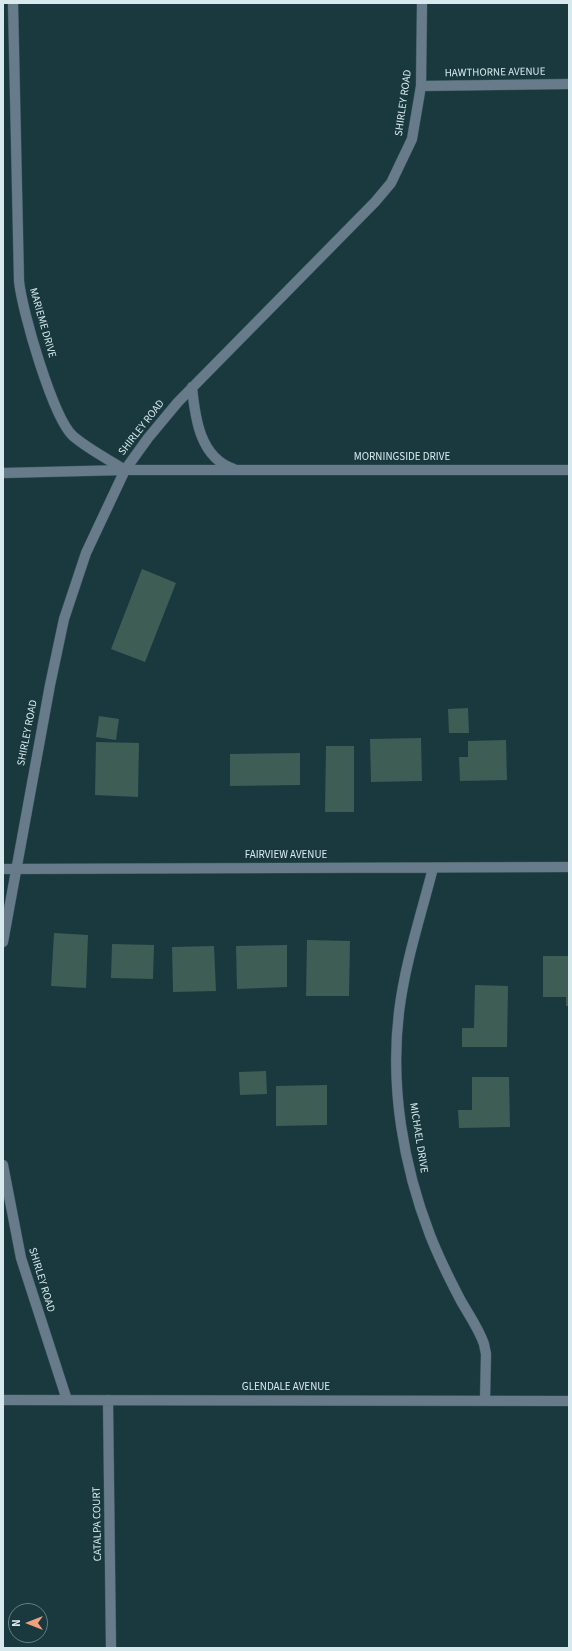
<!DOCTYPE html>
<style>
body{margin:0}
#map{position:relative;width:572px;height:1651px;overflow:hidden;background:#19393f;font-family:"Source Sans 3",sans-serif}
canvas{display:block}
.frame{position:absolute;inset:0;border:4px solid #d7e9ec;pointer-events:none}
.north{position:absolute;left:8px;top:1603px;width:40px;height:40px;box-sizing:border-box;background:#19393f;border:1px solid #657f84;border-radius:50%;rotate:270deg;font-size:11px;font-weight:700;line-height:16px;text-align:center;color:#d7e9ec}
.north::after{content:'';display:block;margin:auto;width:14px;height:18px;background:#f1a17d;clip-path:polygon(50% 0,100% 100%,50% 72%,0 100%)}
</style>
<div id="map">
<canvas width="572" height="1651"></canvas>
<div class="frame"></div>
<div class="north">N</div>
</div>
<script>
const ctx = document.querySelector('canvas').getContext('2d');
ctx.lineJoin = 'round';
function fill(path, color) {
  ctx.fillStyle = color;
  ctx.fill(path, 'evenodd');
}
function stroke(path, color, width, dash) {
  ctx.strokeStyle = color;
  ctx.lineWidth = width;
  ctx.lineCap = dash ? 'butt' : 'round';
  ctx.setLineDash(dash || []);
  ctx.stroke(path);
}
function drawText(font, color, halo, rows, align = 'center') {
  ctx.font = font + ' "Source Sans 3",sans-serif';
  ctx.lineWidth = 3.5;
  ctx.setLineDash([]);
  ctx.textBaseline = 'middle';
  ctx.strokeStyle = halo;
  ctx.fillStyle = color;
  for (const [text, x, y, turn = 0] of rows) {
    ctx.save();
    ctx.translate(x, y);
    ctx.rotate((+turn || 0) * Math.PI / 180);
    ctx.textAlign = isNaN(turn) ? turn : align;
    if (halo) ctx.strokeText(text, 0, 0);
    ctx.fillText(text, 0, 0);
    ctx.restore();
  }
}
const building = new Path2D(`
 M142,569l34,14 -31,79 -34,-13z
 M468,708l1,25h-20l-1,-24z
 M99,716l20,3 -3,21 -20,-3z
 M421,738l1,43 -51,1 -1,-43z
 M506,740l1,40 -47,1 -1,-24h9v-16z
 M96,742l43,1 -1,54 -43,-2z
 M326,746h28v66h-29z
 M300,753v32l-70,1v-32z
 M54,933l34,2 -2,53 -35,-2z
 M307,940l43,1 -1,55h-43z
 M112,944l42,1 -1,34 -42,-1z
 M287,945v42l-50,2 -1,-43z
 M214,946l2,45 -43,1 -1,-45z
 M543,956h26v50h-3v-9h-23z
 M475,985l33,1 -1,61h-45v-19h12z
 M266,1071l1,23 -27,1 -1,-23z
 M472,1077h37l1,50 -51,1 -1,-18h14z
 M327,1085v40l-51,1v-40z`);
const minor = new Path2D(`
 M13,3l6,278c3,30 34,137 54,155 15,13 35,23 52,34
 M421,86l148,-2
 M192,387c3,31 8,71 42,82
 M3,473l122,-3h444
 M433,868c-12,47 -28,95 -34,144 -9,75 4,153 31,223 9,23 20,45 31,66 8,14 18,28 23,43l2,10 -1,46
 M3,869l566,-2
 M3,942l47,-257 14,-66 22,-66 39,-83 23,-32 30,-36 197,-200 16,-19 21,-44 9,-53 1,-83
 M3,1165l18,93 46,142
 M3,1400l566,1
 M108,1400l3,248`);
const streetNames = [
 ["HAWTHORNE AVENUE",495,73,-1],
 ["SHIRLEY ROAD",404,103,-82],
 ["MARIEME DRIVE",42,323,74],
 ["SHIRLEY ROAD",142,428,-52],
 ["MORNINGSIDE DRIVE",402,458],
 ["SHIRLEY ROAD",28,733,-79],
 ["FAIRVIEW AVENUE",286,856],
 ["MICHAEL DRIVE",418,1138,81],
 ["SHIRLEY ROAD",41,1280,73],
 ["GLENDALE AVENUE",286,1388],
 ["CATALPA COURT",98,1524,-91]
];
fill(building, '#3e5d55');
stroke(minor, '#37555b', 11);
stroke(minor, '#687b8b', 10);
drawText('11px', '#d7e9ec', '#19393f', streetNames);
</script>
